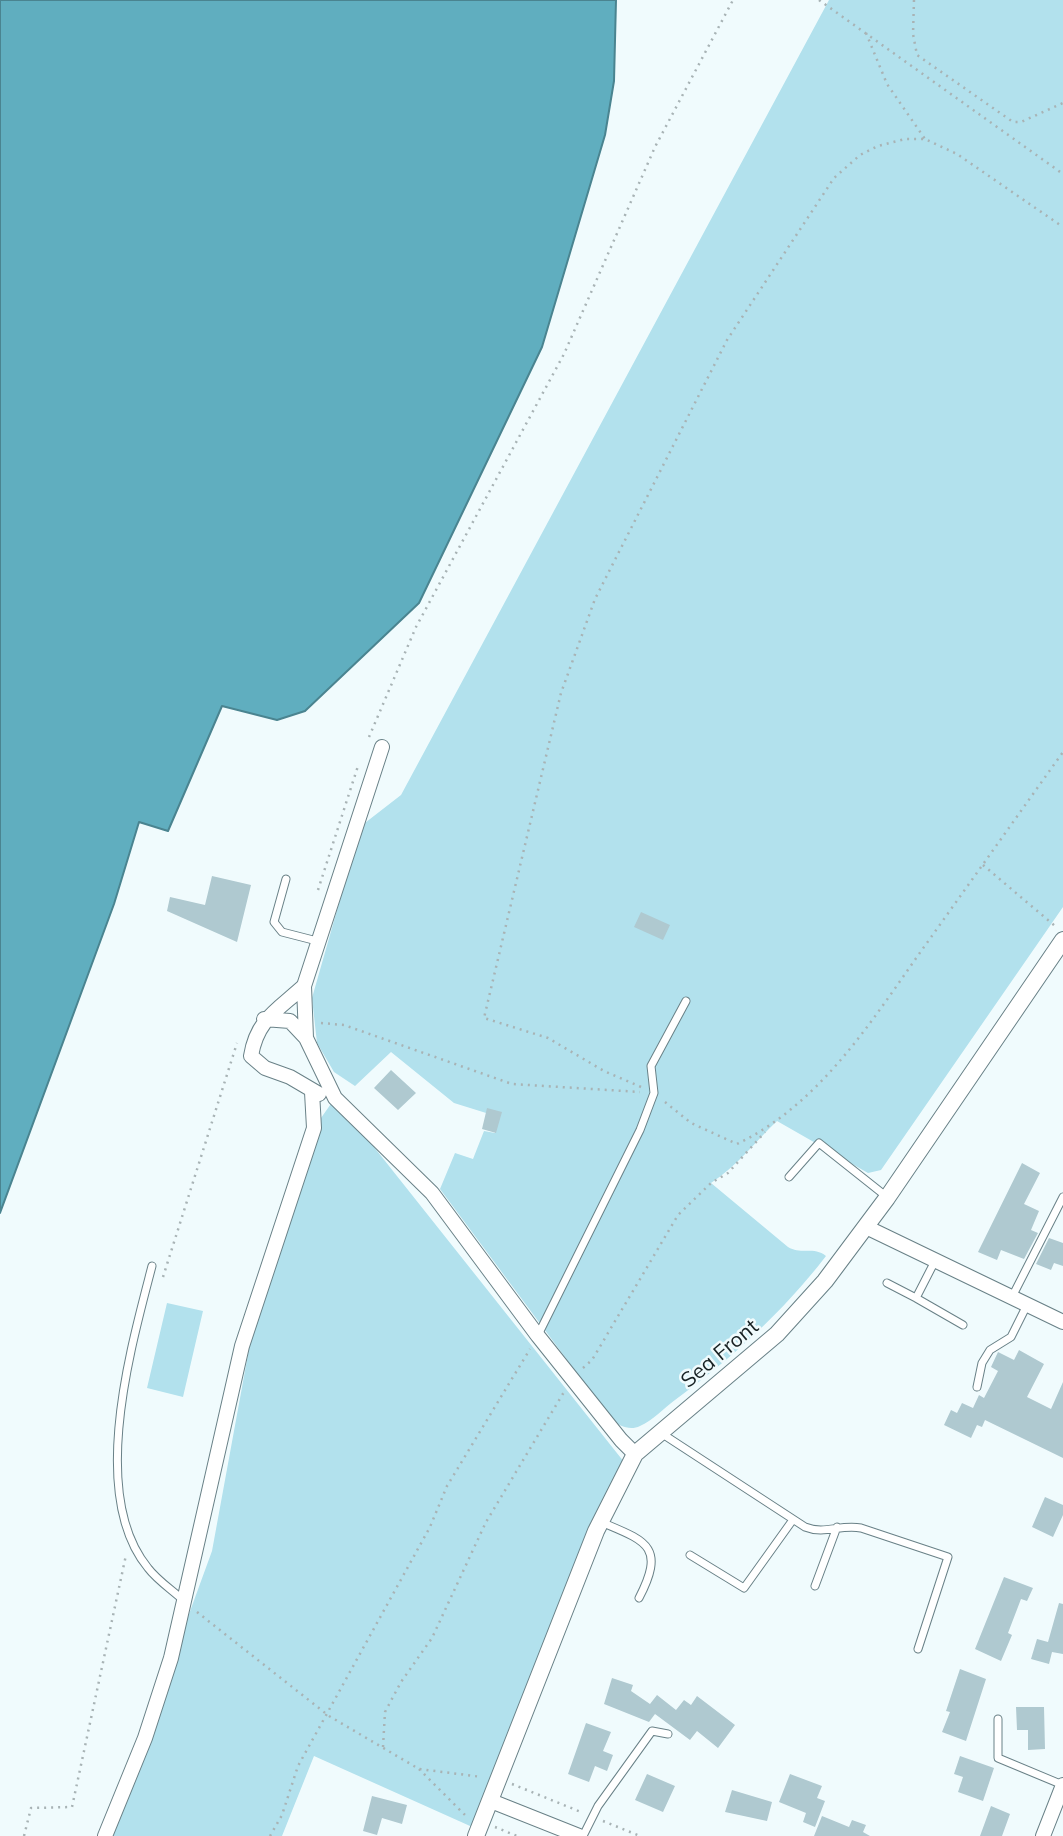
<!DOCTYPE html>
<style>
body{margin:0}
canvas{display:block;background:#f0fbfd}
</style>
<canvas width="1063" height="1836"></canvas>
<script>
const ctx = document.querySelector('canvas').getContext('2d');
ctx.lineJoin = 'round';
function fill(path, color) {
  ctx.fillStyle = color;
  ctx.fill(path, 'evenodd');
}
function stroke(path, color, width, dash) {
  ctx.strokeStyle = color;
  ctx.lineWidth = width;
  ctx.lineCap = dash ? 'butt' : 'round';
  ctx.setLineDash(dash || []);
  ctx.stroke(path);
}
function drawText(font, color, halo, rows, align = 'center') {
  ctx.font = font + ' Mulish,sans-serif';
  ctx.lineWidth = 5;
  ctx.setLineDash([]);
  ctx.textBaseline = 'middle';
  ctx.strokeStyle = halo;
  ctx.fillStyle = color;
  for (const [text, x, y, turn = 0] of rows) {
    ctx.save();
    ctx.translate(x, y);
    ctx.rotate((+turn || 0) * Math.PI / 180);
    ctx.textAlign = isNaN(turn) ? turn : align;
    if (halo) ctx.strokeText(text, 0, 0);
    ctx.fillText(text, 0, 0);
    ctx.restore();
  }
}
const green = new Path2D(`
 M829,0h234v907l-182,263 -13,3 -91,-52c-22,21 -41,46 -66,62l77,64c13,8 26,-1 38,9 -43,56 -95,103 -151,144 -11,8 -23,21 -35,26 -10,5 -21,0 -29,-7l-171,-230 15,-36 18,6 11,-28 11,2 4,-16 -45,-14 -63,-51 -36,34 -21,-14 -17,-29 -5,-45 49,-172 40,-31z
 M335,1098l293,369 -149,363 -165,-74 -32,80h-179l51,-126 58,-159 48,-262 54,-161z
 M167,1303l36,8 -20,86 -36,-9z`);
const water = new Path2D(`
 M0,0h616l-2,81 -9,54 -63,212 -123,256 -114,108 -28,9 -55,-14 -54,125 -29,-9 -25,82 -114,309z`);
const building = new Path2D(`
 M212,876l39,9 -14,57 -70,-31 3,-14 35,8z
 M641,912l29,13 -7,15 -29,-13z
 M391,1070l25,23 -18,17 -24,-22z
 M487,1108l15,4 -6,21 -14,-4z
 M1022,1163l18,10 -16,31 15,7 -8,19 7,3 -14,26 -23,-9 -4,10 -19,-8z
 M1049,1238l14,5v23l-9,-3 -3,7 -15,-6z
 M1019,1350l25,14 -17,33 24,12 12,-27v76l-78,-38 -3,7 -5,-2 -6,13 -27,-13 7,-15 6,3 5,-10 11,5 6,-13 5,3 14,-27 -7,-4 7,-15 16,8z
 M1045,1497l18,8v10l-10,22 -21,-10z
 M1004,1577l29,11 -6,13 -6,-2 -13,34 4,2 -11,26 -26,-12z
 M1059,1603l4,1v50l-11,-2 -3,12 -18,-5 6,-20 11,3z
 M960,1669l26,10 -20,62 -24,-9 8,-20 -4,-1z
 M612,1678l21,7 -2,6 19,13 7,-9 19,15 8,-10 7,5 6,-9 38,29 -17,23 -21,-17 -7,9 -35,-26 -6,8 -45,-18z
 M1016,1707h28l1,42 -17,1v-20h-11z
 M586,1723l25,9 -8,19 10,4 -6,16 -12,-5 -6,16 -21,-8z
 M960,1756l34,12 -11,33 -25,-9 5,-15 -9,-3z
 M647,1774l28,12 -12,26 -28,-12z
 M790,1774l32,12 -5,12 8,3 -10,26 -12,-5 3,-9 -27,-11z
 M732,1790l40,12 -5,19 -42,-9z
 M372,1796l35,9 -5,19 -20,-6 -5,17 -14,-4z
 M991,1806l19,8 -8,22h-22z
 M822,1816l27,11 3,-7 14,5 -3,7 7,4h-56z`);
const path = new Path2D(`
 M819,0l244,174
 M914,0l-1,34 4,21 96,67h8l42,-19
 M866,33l21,51 38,55
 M369,737l47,-110 148,-273 91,-207 78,-147
 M983,865l72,61
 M318,890l40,-124
 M321,1023l23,2 168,59 128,8
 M641,1087l-37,-16 -56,-33 -64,-20 77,-325 34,-94 132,-259 107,-162 26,-23 18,-9 27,-7h20l32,15 106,73
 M665,1102l26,21 46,21c87,-42 138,-129 192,-204 45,-63 89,-125 134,-188
 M163,1277l74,-234
 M583,1368l9,-8 86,-145 33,-32 17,-10 37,-41
 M197,1612l132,104 90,53 63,8
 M383,1747l2,-35 16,-30 31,-44 54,-116 78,-130
 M419,1769l47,47
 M512,1784l69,28
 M603,1821l37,15
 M495,1827l22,9
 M24,1836l7,-28 41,-1 54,-252
 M270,1836l12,-21 16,-49 132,-239 17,-41 83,-137`);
const service = new Path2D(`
 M286,879l-12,43 8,10 35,9
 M789,1177l30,-34 68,54
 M152,1266c-21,81 -64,229 -4,302 9,12 24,22 35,32
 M887,1283l29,15 20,-39
 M1012,1297l51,-100
 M916,1298l47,27
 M538,1335l102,-205 14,-37 -3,-27 35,-65
 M977,1387l5,-24 8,-13 21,-13 16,-32
 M661,1433l144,94c20,8 35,-3 56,1l87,29 -30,92
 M601,1522c45,19 65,24 38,76
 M690,1555l54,33 48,-67
 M815,1586l22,-59
 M998,1719v39l65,27
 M583,1836l15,-30 54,-75 16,3`);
const minor = new Path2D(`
 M382,747l-78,239 2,52 29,60 97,95 106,143 83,104 14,14
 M304,986c-26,24 -47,33 -53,70l14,12 25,9 29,17
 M264,1019l26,2 16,17
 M866,1227l197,95
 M491,1801l88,35
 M105,1836l40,-98 26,-80 71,-312 72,-218 -2,-36
 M1043,1836l20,-51`);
const tertiary = new Path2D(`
 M476,1836l120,-305 39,-77 142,-120 48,-53 62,-83 176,-258`);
const streetNames = [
 ["Sea Front",720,1354,-40]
];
fill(green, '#b2e1ed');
fill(water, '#60aebf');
stroke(water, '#4a8490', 2);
fill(building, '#afc9d0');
stroke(service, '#698187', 9);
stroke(minor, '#698187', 16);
stroke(tertiary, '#698187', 18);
stroke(path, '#a8b3b5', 2.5, [2, 5]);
stroke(service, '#fff', 7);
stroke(minor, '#fff', 14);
stroke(tertiary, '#fff', 16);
drawText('21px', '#172123', '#f0fbfd', streetNames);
</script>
